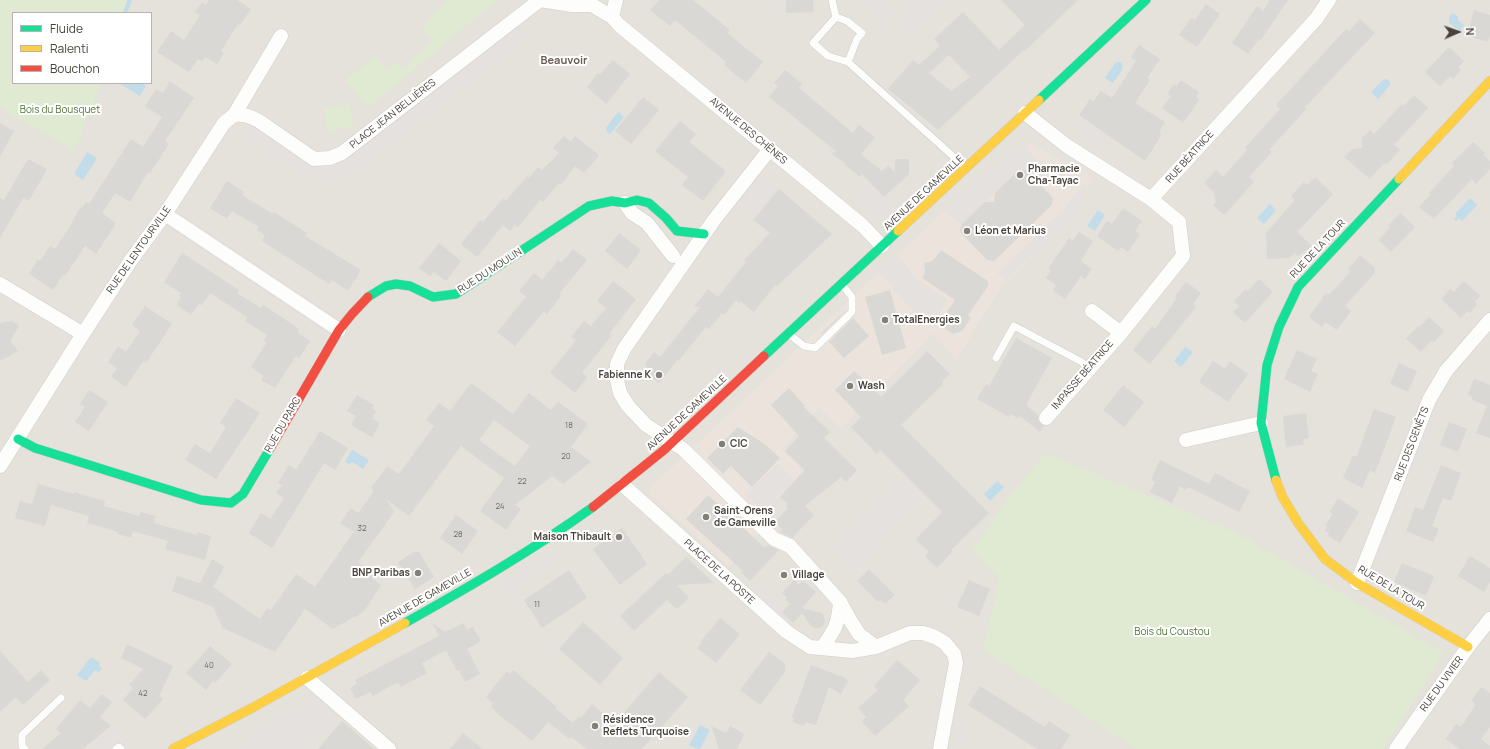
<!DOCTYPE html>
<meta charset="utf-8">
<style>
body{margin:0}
#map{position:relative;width:1490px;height:749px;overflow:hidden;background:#f2f0ee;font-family:Manrope,sans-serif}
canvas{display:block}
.legend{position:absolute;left:12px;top:12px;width:140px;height:72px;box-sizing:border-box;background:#fff;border:1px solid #b6b3b0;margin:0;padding:5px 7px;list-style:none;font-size:12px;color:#48423a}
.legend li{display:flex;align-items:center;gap:8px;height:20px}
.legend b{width:20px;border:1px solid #b6b3b0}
.north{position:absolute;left:1438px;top:12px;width:40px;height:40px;-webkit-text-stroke:3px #fff;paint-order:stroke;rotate:88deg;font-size:11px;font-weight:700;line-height:16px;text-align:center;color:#48423a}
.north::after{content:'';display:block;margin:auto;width:14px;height:18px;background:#48423a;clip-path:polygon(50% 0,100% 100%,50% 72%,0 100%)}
</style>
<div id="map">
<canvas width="1490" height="749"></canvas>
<ul class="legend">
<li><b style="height:5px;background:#16e098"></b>Fluide</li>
<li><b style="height:5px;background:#ffcf43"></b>Ralenti</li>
<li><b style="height:5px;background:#f24e42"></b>Bouchon</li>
</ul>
<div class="north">N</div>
</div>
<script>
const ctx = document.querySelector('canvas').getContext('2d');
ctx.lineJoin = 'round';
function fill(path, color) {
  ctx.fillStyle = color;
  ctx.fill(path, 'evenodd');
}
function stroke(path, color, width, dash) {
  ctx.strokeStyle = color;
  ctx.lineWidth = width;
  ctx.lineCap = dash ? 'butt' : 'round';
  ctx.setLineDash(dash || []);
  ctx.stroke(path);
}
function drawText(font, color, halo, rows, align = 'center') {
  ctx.font = font + ' Manrope,sans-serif';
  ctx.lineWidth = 4;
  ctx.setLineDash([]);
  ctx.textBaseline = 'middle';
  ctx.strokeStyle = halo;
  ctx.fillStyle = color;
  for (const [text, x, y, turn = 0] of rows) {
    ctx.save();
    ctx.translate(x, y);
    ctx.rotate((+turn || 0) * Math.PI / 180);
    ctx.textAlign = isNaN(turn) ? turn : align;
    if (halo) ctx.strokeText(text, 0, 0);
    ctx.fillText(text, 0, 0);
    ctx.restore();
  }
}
const residential = new Path2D(`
 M0,0h1490v749h-1490zM13,13h138v70h-138z`);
const commercial = new Path2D(`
 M1031,144l62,33 -21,42 -66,63h-2l-48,78 -23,-27 -92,96 -22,-22 -37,42 21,22 -41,43 8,7 -41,46 -82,-76 250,-236 95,-88 22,-17z`);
const green = new Path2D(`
 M0,0h133l-5,13h-115v70h88l-21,55 -7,12 -73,-42z
 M447,0h50l-129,108 -23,-27 30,-25 12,13 10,-7 6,7 30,-28 -11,-14z
 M350,104l3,23 -26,4 -3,-23z
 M1045,453l190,79 209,121 -60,96h-247l-154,-99 16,-71 -27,-28 36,-53z`);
const parking = new Path2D(`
 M858,0h23l15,13 -11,12z
 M913,0h34l-34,35 -16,-20z
 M521,27l8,11 -175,134 -17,6 -18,1 -16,-4 -63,-41 8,-12 72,43 14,-1 13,-6z
 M1080,120l32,21 -8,10 -30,-21z
 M1025,146l23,24 -11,12 -11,-12h-7l-58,55 -16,-14 60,-55 9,-6z
 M761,177l15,12 -22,27 -15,-12z
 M869,183l26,26 -8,5 -11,-1 -19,-15z
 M1083,185l4,2 -15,32 -66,61 -9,-6 64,-62z
 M142,254l3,2 -12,19 -3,-2z
 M897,255l21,25 29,20 -11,19 -7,8 -25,-26 -25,-29z
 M1428,426l3,5 -14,36 -5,1z
 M777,463l17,16 -31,32 -17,-16z
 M906,476l18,18 -70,78 -24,-24z
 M1393,517l3,6 -13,36 -7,3z
 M551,552l6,8 -48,34 -7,-11z
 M756,583l31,28v15l-32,-28z
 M313,696l26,23 -12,15 -29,15h-58l17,-19 50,-26z
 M961,717l11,8 -5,19 -11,-2z
 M114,728l18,21h-42z`);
const water = new Path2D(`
 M1452,13l6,3v4l6,5 -4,6 -11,-8v-5z
 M1118,62h3c5,7 -4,14 -8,21l-8,-5 10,-15z
 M1384,79l5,1 1,5 -12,14 -7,-7z
 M121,83h20l5,3 -6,10 -20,-12z
 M618,112l6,5 -12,15h-1l-1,2 -4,-3 1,-2 -1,-1z
 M87,152l10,6 -14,22 -9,-6z
 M1470,198l7,7 -15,16 -3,-3 -3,3 -2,-2 3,-3 -2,-2z
 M1270,204l6,6 -12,14 -7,-6z
 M1098,210l7,5 -10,16 -8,-5z
 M1185,347l8,5 -12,15 -7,-6z
 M352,450l17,10 -6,9 -11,-7 -3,2 -4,-2z
 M997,481l7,6 -14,14 -6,-7z
 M91,657l9,6 -1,2 3,3 -3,4 -4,-2 -9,11 -9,-6z
 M700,725l10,5 -10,19h-3l-8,-4z`);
const stream = new Path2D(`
 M125,13l5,-13`);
const building = new Path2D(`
 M209,0h28l14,9 -11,16 -2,-1 -17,27 3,2 -7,11 -12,-7 -3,4 -4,-2 -9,13 -32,-20 14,-21 13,9 16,-25 -5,-3 7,-10 4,3z
 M659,0h34l37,30 -3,3 36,29 -17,21 -22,-18 2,-3 -51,-42 -5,6 -20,-16z
 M786,0h27l1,12 -28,1z
 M1001,0h77l-53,51 -1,-1 -86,80 -50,-41 25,-29 6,5 21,-19 -6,-7 29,-27 36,38 26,-25zM949,55l21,22 -19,14 -22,-18z
 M1270,0h18l-28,41 -1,-2 -11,15 -16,-11 25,-37 6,5z
 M1206,4l14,10 -23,33 -18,-12 12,-17 4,2z
 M1474,10l16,5v20l-2,7 -21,-6z
 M1360,19l15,14 -70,74 1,2 -37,41 3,2 -23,25 5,5 -30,33 -11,-10 3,-3 -2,-10 -10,-9 12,-13 7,7 24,-27 -2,-2 35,-39 -4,-4 70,-76 3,2z
 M1139,45l21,14 -13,19 3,2 -15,23 30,19 -5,8 1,6 -16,25 -66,-46 11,-16 3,3 8,-11 11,7 24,-37 -5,-4z
 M1449,47l15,14 -6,6 3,3 -8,9 -3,-3 -10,10 -15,-14z
 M613,60l17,14 -24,30 -19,-17 11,-14 2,1z
 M785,70l17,14 -3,4 54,45 6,-8 16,12 -14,17 21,17 6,-5 7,6v-13h14v15l-25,23 -22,-23 -2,3 -15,-12 1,-1 -15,-11 6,-1 -68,-55 9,-11 -4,-3z
 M1181,80l18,12 -3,6 3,2 -16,23 -21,-15 9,-12 -4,-2 7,-10 3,2z
 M170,81l24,17 -29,43 4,3 -19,29 -2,-1 -18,30 -15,-9 -13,20 14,10 -3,5 -17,26 -11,-8 -20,30 -2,-1 -10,15 -24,-16 9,-15 2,2 10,-15 5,3 17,-26h-1l10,-16 1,1 4,-6 3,2 42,-65 12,8 19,-30 -17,-11 11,-17 7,4z
 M1414,95l14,13 -34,37 6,5 -14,15 -2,-2 -14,16 -26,-22 8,-8 10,-1v-10l8,-8 4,4 28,-30 2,2z
 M643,97l16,13 -28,34 -16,-13z
 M680,121l16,13 -7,8 37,29 -23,30 -21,-16 6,-8 -33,-26z
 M0,123l14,8 -14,25z
 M564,136l7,6 4,-6 24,19 -15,18 -9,-7 -14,19 -2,-2 -16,19 -3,-2 -22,27 -3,-2 -5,6 -7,-6 -26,32 -16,-13 19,-24 3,2 20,-24 3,3 21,-25 2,2 9,-11 4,3 17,-17 -6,-5z
 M1473,142l12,11 -2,2 7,6v8l-14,15 -4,-5 -38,40 -15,-12 12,-13 -2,-1 25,-27 -2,-3z
 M28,159l19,10 -18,32 -6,-3 -23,40v-40l4,2z
 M1019,170h7l27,28 -1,7 -24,23h-10l1,9 -25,24 -7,-1 -27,-28 1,-7 24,-23h9l1,-9z
 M1315,177l18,17 -36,38 15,14 -14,10 -3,-3 -6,5 -22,1 -1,-26 29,-33 -4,-4 13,-14 3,3z
 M227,181l17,11 -2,3 31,19 1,-2 33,21 -2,3 56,34 -13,21 -16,-11 -3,4 -67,-43 3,-6 -8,-5 2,-3 -27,-16 -5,8 -17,-11z
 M779,189l53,45 -55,52 -2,-1 -21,27 -14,-11 -1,2 -3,-3 -12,15 -2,-2 -13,16 -3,-2 -27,33 -1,-1 -19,24 -12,-9v-8l-2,-2 9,-12 6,5 40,-50h-6l14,-18 10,8 28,-35 -2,-2 26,-27 -17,-13z
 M1123,208l19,13 -7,10 5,3 -12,18 -7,-5 -3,4 -21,-15 10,-15 5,3z
 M1400,213l15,14 -24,25 -12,-12 11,-13 -2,-1z
 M1079,232l14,9 -12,20 11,8 -7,10 -4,-3 -16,23 -12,-9 3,-5 -10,-7 5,-8 -3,-1 21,-31 4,3z
 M619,233l22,17 -14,19 -22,-18z
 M439,243l22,18 -15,20 -12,-9 -4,4 -11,-8z
 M573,249l14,11 -28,34 2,2 -14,18 -3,-3 -29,35 -18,-14 29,-35 -7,-6 15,-18 8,7 16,-20 3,3z
 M941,250l47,31v5l-20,29 3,3 -9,13 -9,3 -14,-10 16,-24 -33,-22 3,-5 -1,-10 9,-2z
 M182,253l57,37 -2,3 24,15 2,-3 14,9 22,15 -2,3 13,9 -11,17 -3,-2 -21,32 -14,-8 3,-4 -13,-9 16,-25 -4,-1 4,-6 -22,-14 2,-4 -37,-24 -8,12 -3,-1 -8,11 -14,-10 4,-8 -2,-1 2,-3 -17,-11z
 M1360,255l15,13v5l-30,33 6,5 -14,19 -12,-8 -3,5 -13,-10 17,-24 3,2 22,-24 -3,-2z
 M1259,279l14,13 -28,31 -12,-11 6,-6 -5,-5 12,-12 2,2z
 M613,281l23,18 -27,35 2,2 -29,37 5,4 -12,16 -25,-20 26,-33 -5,-3 13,-16 7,5 15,-18 -9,-7z
 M1464,281l16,15 -5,6 2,2 -7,9 -3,-2 -6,7 -20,-19 9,-10 4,3z
 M1186,282l15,11 -8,11 3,3 -46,57 -17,-14 19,-24 3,3 22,-31 -2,-2z
 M890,290l16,58 -24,7 -17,-58z
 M145,306l27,18 -26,39 -3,-2 -17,26 -15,-10 6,-9 -9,-6 10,-16 8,6 14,-21 -8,-6z
 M845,311h1l-24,23 -1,-1z
 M1429,317l15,14 -10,11 -2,-2 -11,12 -15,-13 12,-13 1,1z
 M853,318l16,18 -25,22 -15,-16z
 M12,321l7,5 -9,15 8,10 -18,10v-38z
 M1016,338l36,20 -26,47 12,10v6l6,5 -4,6 -20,-16 -2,2 -8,-4 -1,3 -32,-18 9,-15 3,2z
 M1297,350l20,9 -6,12 7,3 -8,18 -26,-13z
 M927,351l23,23 -8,8 1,2 -42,41 88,88 -38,37 2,1 -16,17 -12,-12 4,-4 -13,-13 26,-27 -62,-62 -3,4 -26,-27 10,-10 -26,-27 19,-19 27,26z
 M1213,361l12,8 5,-8 18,13 -20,28 -29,-20z
 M1399,363l18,8 -9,21 -18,-8z
 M1474,379l16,6v53l-14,-5 11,-27 -15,-6 1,-2 -5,-4z
 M471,383l42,31 16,-21 22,17 7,-8 30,22 -17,23 20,15 -28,22 -11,-8 -37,29 6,4 -15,21 -26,-19 24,-33 -43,-32 -52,70 -23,-17 8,13 -36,50 17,14 -2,3 8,6 -17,26 -9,7 -1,-1 -21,12 -28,-20 -30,43 -52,-24 -10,-21 -41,-16 5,-15 23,7 12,-24 12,8 -11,20 47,32 7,-11 4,2 25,-36 19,13 39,-55 -14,-9 11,-15 7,5 16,-22 -3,-3 16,-22 12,8 35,-48 -8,-6 13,-17 11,8zM494,420l36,26 -15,20 -36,-26z
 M1123,385l21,17 -20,25 -21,-17z
 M789,388l16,18 -1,1 26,25 -6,6 33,32 -11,12 -5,-5 -36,29 9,9 -22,23 -12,-6 3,-2 -8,-8 13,-14 -2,-2 2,-2 -8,-7 25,-27 -20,-19 14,-15 -28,-31z
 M89,390l19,12 -19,29 -14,-9 10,-15 -5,-3z
 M357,395l17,10 -2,3 4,3 -4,7 8,5 -8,14 -21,-12 5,-9 -9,-5z
 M236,398l24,15 -44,66 -31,-19 10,-16 15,9 16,-26 -6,-4z
 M1374,409l22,8 -21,56 -5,-3 -8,18 -19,-10 10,-22h4z
 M1306,413l3,25 -6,1 1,6 -18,2 -3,-31z
 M1449,422l18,7 -9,23 -18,-7z
 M738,427l28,18 14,13 -28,29 -21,-21 -8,8 -16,-16z
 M320,431l28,17 -13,22 -11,-7 -52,85 -23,-15 12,-20 9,6 14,-21 -8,-5 6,-8 -4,-2 11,-18 7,5z
 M1160,460l49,24 6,-11 35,18 -11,21 -51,-25 -2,3 -6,-4 -8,17 -22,-11 5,-10 -4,-2z
 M1441,465l20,8 -10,28 -8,-3 -11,28 7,3 -6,13 -27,-11 9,-24 8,3z
 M38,484l36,10v-2l31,9 -1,5 35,10 2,-4 15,4 -2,7 43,12 1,-3 13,4 -6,24 -40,-11 3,-8 -35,-10 -2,7 -13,-4v-2l-31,-9 2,-7 -38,-11 -6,21 -30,-8 5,-17 12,3z
 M708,495l57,53 3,-3 11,5 -29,31 -9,-9 2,-1 -57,-52z
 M1338,498l21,14 -19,31 -12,-7 1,-3 -4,-2 2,-4 -2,-1 8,-12 -3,-2z
 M456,515l22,16 -16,23 -22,-16z
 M622,528l25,36 -27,21 -27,-36z
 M414,552h5l15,25 -19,12 -17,-27z
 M1470,556l20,12v14l-6,10 -26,-16z
 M686,557l28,26 -37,2 12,13 -12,11 -10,-9 -33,31 -14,-15 46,-43 2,2z
 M1402,563l32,13 -8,20 -32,-14z
 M869,569l26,26 -10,9 -4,-4 -3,2 -21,-21z
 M569,570l18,28 -45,30 -18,-28z
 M794,580l5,5 4,-4 13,11 -14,16 19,5 2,2 2,6 -2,5 -3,2h-5l-4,-2 -9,-13 -9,10 -11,-11 7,-7h3l-7,-5 2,-2 -5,-5z
 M969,580l21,9 -11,27 -22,-9z
 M720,618l20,16 -24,29 -19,-15 5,-6 -1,-1z
 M583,622l40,36 -23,27 -41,-36z
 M432,623l13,9 18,-9 4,6 6,-2 8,14 -14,8 13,25 -15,8 -6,-12 -2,1 -11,-21 -24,13 5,10 -26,14 -3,-5 -25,14 -3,-4 -14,7 -6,-11 7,-4 -2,-4 84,-44z
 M127,644l46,22 -14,30 4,3 -18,20 -22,-19 10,-12 -4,-3 14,-16 -22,-11z
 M210,646l22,18 -17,19 -2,-2 -7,9 -20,-17z
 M0,651l28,31 13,-12 9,10 -27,25 -7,-8 -16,15z
 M769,652l16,12v8l-25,33 -20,-15z
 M897,660l23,20 -17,20 6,6 -34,30 -13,-14 4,-5 -8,-9 20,-18 -4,-4z
 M811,665l32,12 5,4 -7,13 -12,-7 -13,38 -10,-3 -2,4 -11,-4 1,-4 -2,-1z
 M513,670l44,37 -2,1 18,15 6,-7 2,2 11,-14 23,19 44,-51 29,25 -46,52h-55l-16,-12 -2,2 -21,-17 -16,19 -34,-27 -7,-8 2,-3 -7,-6 21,-26 3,3z
 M980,686l65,41 4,-6 21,14 -9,14h-24l-69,-44z
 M1481,687l9,6v34l-9,12 9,7v3h-30l-14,-10 10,-15 5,3 15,-23 -5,-3z
 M102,694l10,8 -12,15 11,9 -28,23h-41l19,-16 -5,-4 24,-29 10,8z
 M342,721l7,6 25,22h-56z
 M711,726l15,7 4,-7 14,8 -7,15h-18z
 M463,733l20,16h-33z`);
const lane = new Path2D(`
 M832,0l4,17
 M848,62l9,-23 5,-6 -15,-12 -11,-4 -23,26 15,13 20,6 117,105
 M790,335l14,11 11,2 37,-36v-15l-9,-11
 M996,358l18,-32 66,35 10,7
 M25,749l-3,-3v-11l39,-37
 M116,749l3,-2 2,2`);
const street = new Path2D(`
 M540,0l32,5h20l20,12 7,8 244,201 19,20
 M612,17l4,-17
 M1025,113l42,33 84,53 28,23 4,34 -62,77 -29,-22
 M234,115c10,-1 16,1 25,6l55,38 16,-1 12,-5 198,-153
 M770,149l-56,71 -90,129 -7,15v16l3,13 8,13 18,19 37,24 91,90 16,7 50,56 10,18 9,14 17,13
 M1151,199l165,-180 13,-19
 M625,203l7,10 15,10 26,33
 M165,214l174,116
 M0,284l83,50
 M1046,418l75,-85
 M1186,440l75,-17
 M0,466l83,-132 48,-74 34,-46 59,-91 10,-8 47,-79
 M623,485l164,147 23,15 42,4 24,-4 34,-14h13l12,4 10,6 9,11 2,9 -16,86
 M1357,583l72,-183 17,-29 44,-51
 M822,648c13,-19 16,-22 18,-46
 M307,678l82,71
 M1396,749l72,-102 22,-28`);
const fast = new Path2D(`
 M1039,100l107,-100
 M368,297l18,-11 10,-2 14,2 23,11 23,-3 133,-88 23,-5 13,2 12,-3 12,3 17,15 11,13 27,3
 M764,356l134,-125
 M18,439l17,9 166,52 30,3 12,-9 28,-47
 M1276,480l-15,-57 6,-58 12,-38 19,-40 101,-108
 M405,623c64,-36 128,-73 188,-116`);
const slow = new Path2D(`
 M1399,179l91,-98
 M898,231l141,-131
 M1276,480l6,16 16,27 27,36 32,24 111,64
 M173,749l79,-41 153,-85`);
const jam = new Path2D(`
 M271,447l68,-117 13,-16 16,-17
 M593,507l71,-57 100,-94`);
const markers = [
 [1020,175,4,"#847f79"],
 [967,231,4,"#847f79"],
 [885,320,4,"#847f79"],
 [659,375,4,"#847f79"],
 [850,386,4,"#847f79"],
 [722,444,4,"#847f79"],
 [706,517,4,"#847f79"],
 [619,537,4,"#847f79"],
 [418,573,4,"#847f79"],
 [784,575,4,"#847f79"],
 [595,726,4,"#847f79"]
];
const numberNames = [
 ["18",569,426],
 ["20",566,457],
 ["22",522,482],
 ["24",500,507],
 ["32",362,529],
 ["28",458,535],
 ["11",537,605],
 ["40",209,666],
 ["42",143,694]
];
const parkNames = [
 ["Bois du Bousquet",60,110],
 ["Bois du Coustou",1172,632]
];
const streetNames = [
 ["PLACE JEAN BELLIÈRES",393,114,-38],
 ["AVENUE DES CHÊNES",748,131,40],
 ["RUE BÉATRICE",1190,157,-48],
 ["AVENUE DE GAMEVILLE",924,193,-43],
 ["RUE DE LA TOUR",1318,249,-47],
 ["RUE DE LENTOURVILLE",139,250,-55],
 ["RUE DU MOULIN",490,271,-33],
 ["IMPASSE BÉATRICE",1083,375,-49],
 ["AVENUE DE GAMEVILLE",687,413,-43],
 ["RUE DU PARC",283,425,-60],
 ["RUE DES GENÊTS",1412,444,-69],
 ["PLACE DE LA POSTE",719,572,42],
 ["RUE DE LA TOUR",1391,588,31],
 ["AVENUE DE GAMEVILLE",425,598,-30],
 ["RUE DU VIVIER",1442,684,-54]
];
const poiNames = [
 ["Pharmacie",1028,169],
 ["Cha-Tayac",1028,181],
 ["Léon et Marius",975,231],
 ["TotalEnergies",893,320],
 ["Fabienne K",651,375,"right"],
 ["Wash",858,386],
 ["CIC",730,444],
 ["Saint-Orens",714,511],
 ["de Gameville",714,523],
 ["Maison Thibault",611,537,"right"],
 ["BNP Paribas",410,573,"right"],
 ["Village",792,575],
 ["Résidence",603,720],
 ["Reflets Turquoise",603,732]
];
const neighbourhoodNames = [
 ["Beauvoir",564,61]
];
fill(residential, '#e5e2dc');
fill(commercial, '#ece4dc');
fill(green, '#e0e9d1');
fill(parking, '#e4e1df');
fill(water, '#c3dcea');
stroke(stream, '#c3dcea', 4.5);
fill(building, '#dad8d5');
stroke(lane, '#d0cecb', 8);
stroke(street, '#d0cecb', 15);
stroke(fast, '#d0ccc5', 10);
stroke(slow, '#d0ccc5', 10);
stroke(jam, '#d0ccc5', 10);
stroke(lane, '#fdfdfc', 7);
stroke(street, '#fdfdfc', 14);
stroke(fast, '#16e098', 9);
stroke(slow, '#ffcf43', 9);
stroke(jam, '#f24e42', 9);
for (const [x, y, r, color] of markers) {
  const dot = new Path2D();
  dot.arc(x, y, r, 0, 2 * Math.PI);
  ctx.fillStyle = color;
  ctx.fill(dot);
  stroke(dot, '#fff', 1.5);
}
drawText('8px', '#6e6962', null, numberNames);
drawText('10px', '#4e7433', '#fff', parkNames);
drawText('10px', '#48423a', '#fff', streetNames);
drawText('bold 10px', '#48423a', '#fff', poiNames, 'left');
drawText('bold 11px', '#695f52', '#fff', neighbourhoodNames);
</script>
